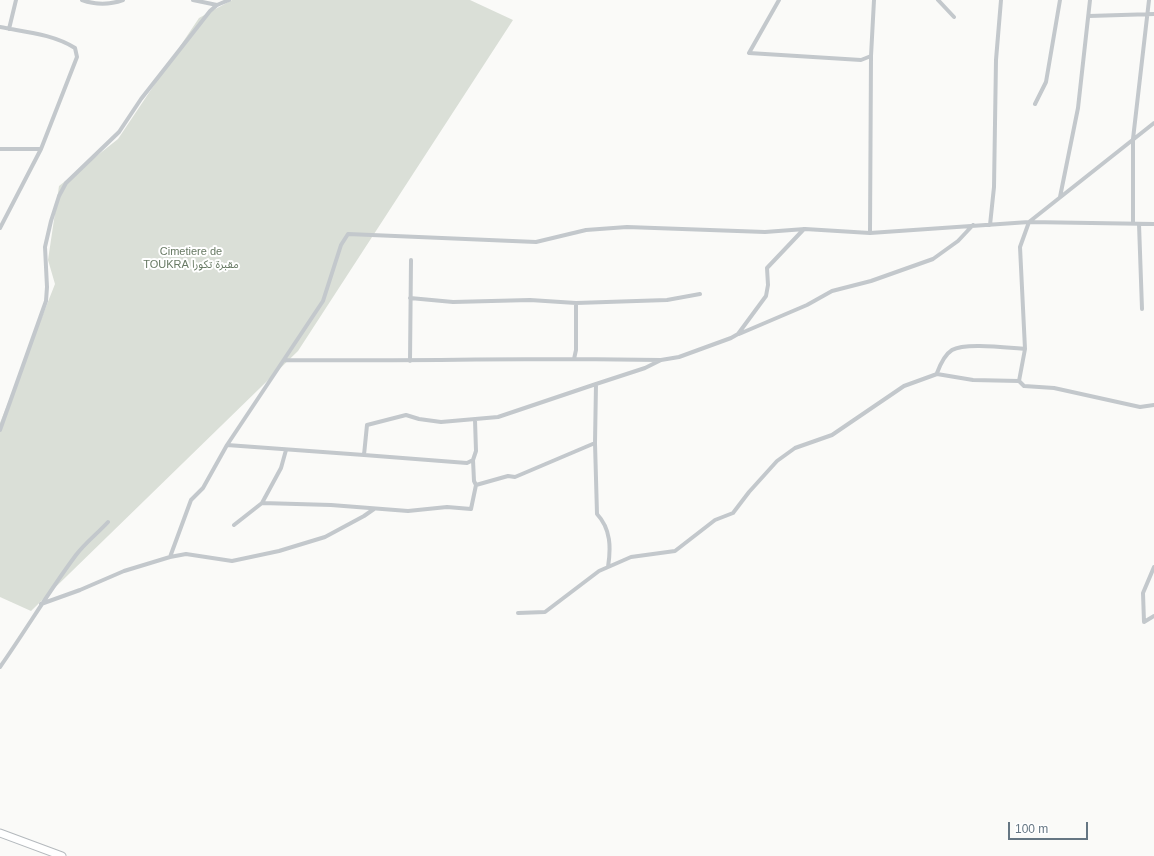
<!DOCTYPE html>
<meta charset="utf-8">
<style>
body{margin:0}
#map{position:relative;width:1154px;height:856px;overflow:hidden;background:#fafaf8;font-family:Arial,sans-serif}
canvas{display:block}
.scale{position:absolute;left:1008px;top:822px;width:80px;height:18px;box-sizing:border-box;border:2px solid #657683;border-top:0;padding-left:5px;font-size:12px;line-height:14px;white-space:nowrap;color:#657683;-webkit-text-stroke:3px #fff;paint-order:stroke}
</style>
<div id="map">
<canvas width="1154" height="856"></canvas>
<div class="scale">100 m</div>
</div>
<script>
const ctx = document.querySelector('canvas').getContext('2d');
ctx.lineJoin = 'round';
function fill(path, color) {
  ctx.fillStyle = color;
  ctx.fill(path, 'evenodd');
}
function stroke(path, color, width, dash) {
  ctx.strokeStyle = color;
  ctx.lineWidth = width;
  ctx.lineCap = dash ? 'butt' : 'round';
  ctx.setLineDash(dash || []);
  ctx.stroke(path);
}
function drawText(font, color, halo, rows, align = 'center') {
  ctx.font = font + ' Arial,"Noto Sans Arabic",sans-serif';
  ctx.lineWidth = 4;
  ctx.setLineDash([]);
  ctx.textBaseline = 'middle';
  ctx.strokeStyle = halo;
  ctx.fillStyle = color;
  for (const [text, x, y, turn = 0] of rows) {
    ctx.save();
    ctx.translate(x, y);
    ctx.rotate((+turn || 0) * Math.PI / 180);
    ctx.textAlign = isNaN(turn) ? turn : align;
    if (halo) ctx.strokeText(text, 0, 0);
    ctx.fillText(text, 0, 0);
    ctx.restore();
  }
}
const green = new Path2D(`
 M232,0h238l43,20 -215,331 -267,260 -31,-14v-174l55,-139 -7,-24 11,-74 59,-47 81,-121z`);
const minor = new Path2D(`
 M82,0c14,5 27,5 41,0
 M193,0l24,5
 M779,0l-30,53 112,7 10,-4 3,-56
 M938,0l16,17
 M1089,16l65,-2
 M0,27c25,5 53,7 75,21l2,9 -36,92 -41,79
 M9,29l7,-29
 M1035,104l11,-22 14,-82
 M0,149h41
 M1060,197l18,-89 12,-108
 M1133,223v-84l16,-139
 M1139,224l3,85
 M990,225l4,-38 2,-127 5,-60
 M870,233l1,-177
 M410,298l43,4 77,-2 46,3 91,-3 33,-6
 M739,334l68,-29 25,-14 39,-10 62,-22 25,-18 15,-16
 M574,359l87,1 18,-3 52,-19 7,-4 28,-38 2,-11 -1,-17 37,-39
 M284,360c97,1 193,-1 290,-1l2,-9v-47
 M410,361l1,-101
 M937,373c3,-8 7,-18 15,-23 13,-8 57,-2 73,-1
 M1019,381l5,5 30,2 86,19 14,-2
 M0,430l46,-129 1,-14 -2,-40 6,-26 8,-25 7,-13 53,-51 22,-33 69,-88 7,-6 12,-5
 M595,443l2,71c14,15 14,34 11,53
 M227,445l96,-144 18,-56 7,-11 188,8 50,-12 41,-3 138,5 40,-3 65,4 159,-11 125,-99
 M364,455l103,8 6,-3 3,-9 -1,-31
 M473,460l1,21 2,4
 M262,503l69,2 77,6 39,-4 24,2 5,-24 32,-9 7,1 80,-34 1,-59 49,-16 16,-8
 M234,525l28,-22 19,-35 5,-18
 M170,557l21,-57 12,-12 24,-43 137,10 3,-30 39,-10 13,4 22,3 57,-5 98,-33
 M1154,567l-11,26 1,29 10,-6
 M41,604l39,-14 44,-19 46,-14 16,-3 46,7 47,-10 46,-14 39,-21 10,-7
 M518,613l27,-1 54,-41 32,-14 44,-6 40,-31 18,-7 16,-21 28,-31 18,-13 37,-13 72,-49 33,-12 36,6 46,1 6,-32 -5,-102 9,-25 125,2
 M0,667c26,-37 49,-76 76,-112 9,-12 22,-22 32,-33`);
const trunk = new Path2D(`
 M0,833l62,23`);
const parkNames = [
 ["Cimetiere de",191,252],
 ["TOUKRA مقبرة تكورا",191,265]
];
fill(green, '#dadfd7');
stroke(trunk, '#b4b9bd', 9);
stroke(minor, '#c3c8cc', 4);
stroke(trunk, '#fff', 7);
drawText('11px', '#687a64', '#fff', parkNames);
</script>
